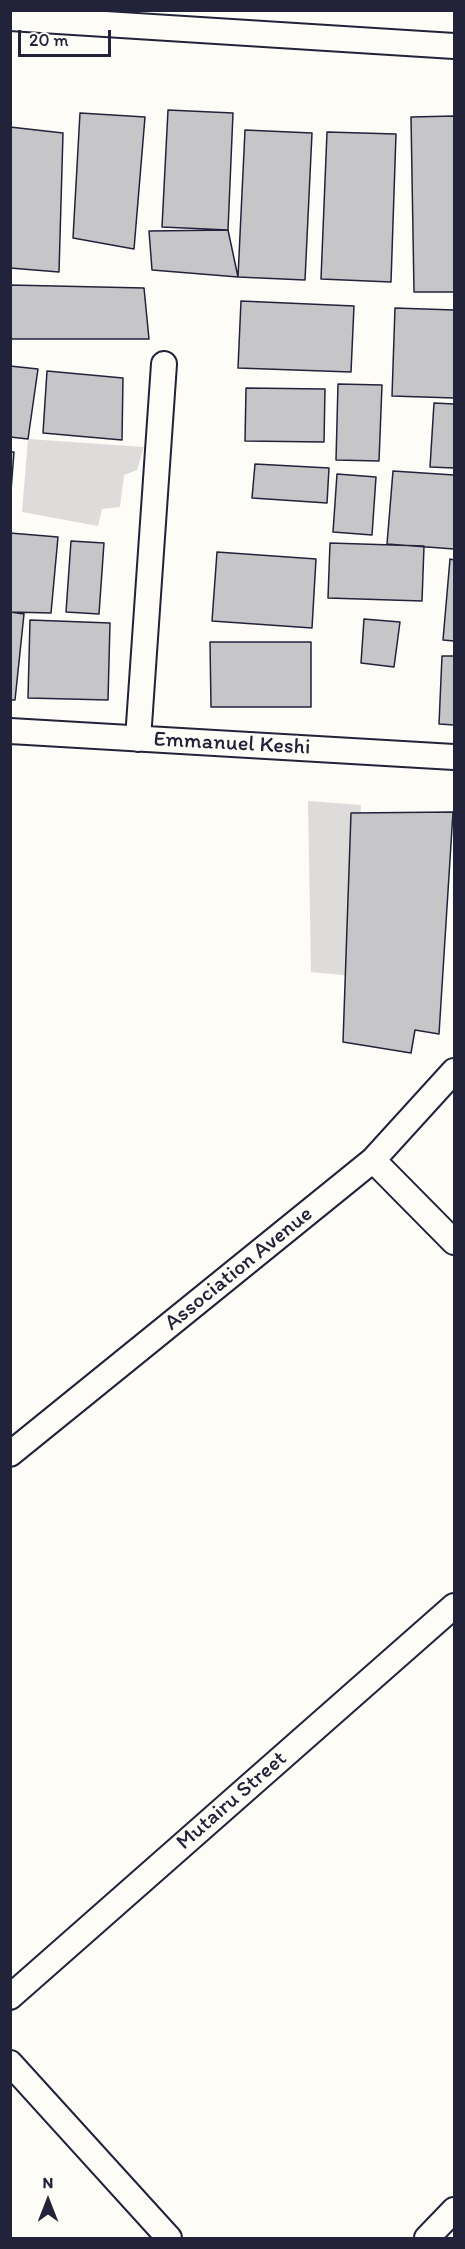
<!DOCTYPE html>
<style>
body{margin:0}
#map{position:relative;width:465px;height:2249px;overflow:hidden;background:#fdfcf7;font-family:Itim,sans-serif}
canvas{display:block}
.frame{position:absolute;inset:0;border:12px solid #22223b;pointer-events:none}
.north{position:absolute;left:18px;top:2171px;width:60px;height:60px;-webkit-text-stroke:4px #fdfcf7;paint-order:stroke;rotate:0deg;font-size:16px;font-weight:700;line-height:24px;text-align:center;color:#22223b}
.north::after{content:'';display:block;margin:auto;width:21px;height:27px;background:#22223b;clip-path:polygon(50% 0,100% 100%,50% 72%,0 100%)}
.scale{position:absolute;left:18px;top:30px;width:93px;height:27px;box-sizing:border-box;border:3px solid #22223b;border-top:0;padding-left:8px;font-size:18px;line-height:21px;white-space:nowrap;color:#22223b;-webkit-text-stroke:4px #fdfcf7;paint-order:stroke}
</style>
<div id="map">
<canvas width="465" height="2249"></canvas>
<div class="frame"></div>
<div class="north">N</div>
<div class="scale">20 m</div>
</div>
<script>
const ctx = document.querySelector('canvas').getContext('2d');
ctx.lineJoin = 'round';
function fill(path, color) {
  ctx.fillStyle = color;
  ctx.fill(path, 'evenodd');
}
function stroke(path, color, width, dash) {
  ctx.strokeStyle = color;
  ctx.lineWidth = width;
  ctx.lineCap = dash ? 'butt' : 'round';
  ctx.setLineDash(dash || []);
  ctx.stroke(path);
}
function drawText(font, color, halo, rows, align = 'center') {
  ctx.font = font + ' Itim,sans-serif';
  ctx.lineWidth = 4.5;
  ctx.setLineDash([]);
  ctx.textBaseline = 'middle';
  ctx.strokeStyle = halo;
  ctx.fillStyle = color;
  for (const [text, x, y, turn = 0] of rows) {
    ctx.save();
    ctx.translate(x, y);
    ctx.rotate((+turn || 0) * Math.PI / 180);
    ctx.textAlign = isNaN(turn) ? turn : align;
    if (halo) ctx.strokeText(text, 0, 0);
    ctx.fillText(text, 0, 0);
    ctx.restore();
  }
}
const green = new Path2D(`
 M28,439l116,8 -7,23 -13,5 -4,32 -18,2 -4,17 -76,-14z
 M308,801l53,4 -8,171 -42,-4z`);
const building = new Path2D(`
 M168,110l65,3 -5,117 -66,-3z
 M80,113l65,4 -11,132 -61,-11z
 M454,116v176h-40l-3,-175z
 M10,127l53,6 -4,139 -49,-4z
 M245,130l67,3 -7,147 -67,-3z
 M327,132l69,2 -5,148 -70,-3z
 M228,230l10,47 -86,-7 -3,-39z
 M10,285l134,3 5,51h-139z
 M241,301l113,5 -3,66 -113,-4z
 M395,308l59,2v88l-62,-2z
 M10,366l28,3 -10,70 -18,-2z
 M47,371l76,7 -1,62 -79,-7z
 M338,384l44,1 -3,76 -43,-1z
 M246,388l79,1 -1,53 -79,-1z
 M434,403l20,1v64l-24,-1z
 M10,452h4l-4,52z
 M255,464l74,4 -2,35 -75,-5z
 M393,471l61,4v74l-67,-5z
 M337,474l39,3 -4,58 -39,-3z
 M10,533l48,4 -7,76 -41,-1z
 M71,541l33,2 -5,71 -33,-2z
 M330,543l94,3 -2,55 -94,-3z
 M217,552l99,7 -4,69 -100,-7z
 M450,559l4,1v81l-11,-1z
 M10,612l14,2 -9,86h-5z
 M364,619l36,3 -6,45 -33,-4z
 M30,620l80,3 -2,77 -80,-2z
 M210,642h101v65h-100z
 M442,656h12v69l-15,-1z
 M453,812l-14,222 -24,-4 -4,23 -68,-11 8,-229z`);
const minor = new Path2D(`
 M10,18l444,28
 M10,731l444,26
 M138,739l26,-375
 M373,1160l81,82
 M10,1454l363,-294 81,-89
 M10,1997l444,-391
 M10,2063l159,175
 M427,2238l27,-28`);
const streetNames = [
 ["Emmanuel Keshi",232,744,3],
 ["Association Avenue",239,1269,-39],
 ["Mutairu Street",232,1801,-41]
];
fill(green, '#dddcdb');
fill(building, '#c6c6c8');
stroke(building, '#22223b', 1.5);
stroke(minor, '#22223b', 28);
stroke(minor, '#fdfcf7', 24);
drawText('22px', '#22223b', '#fdfcf7', streetNames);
</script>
